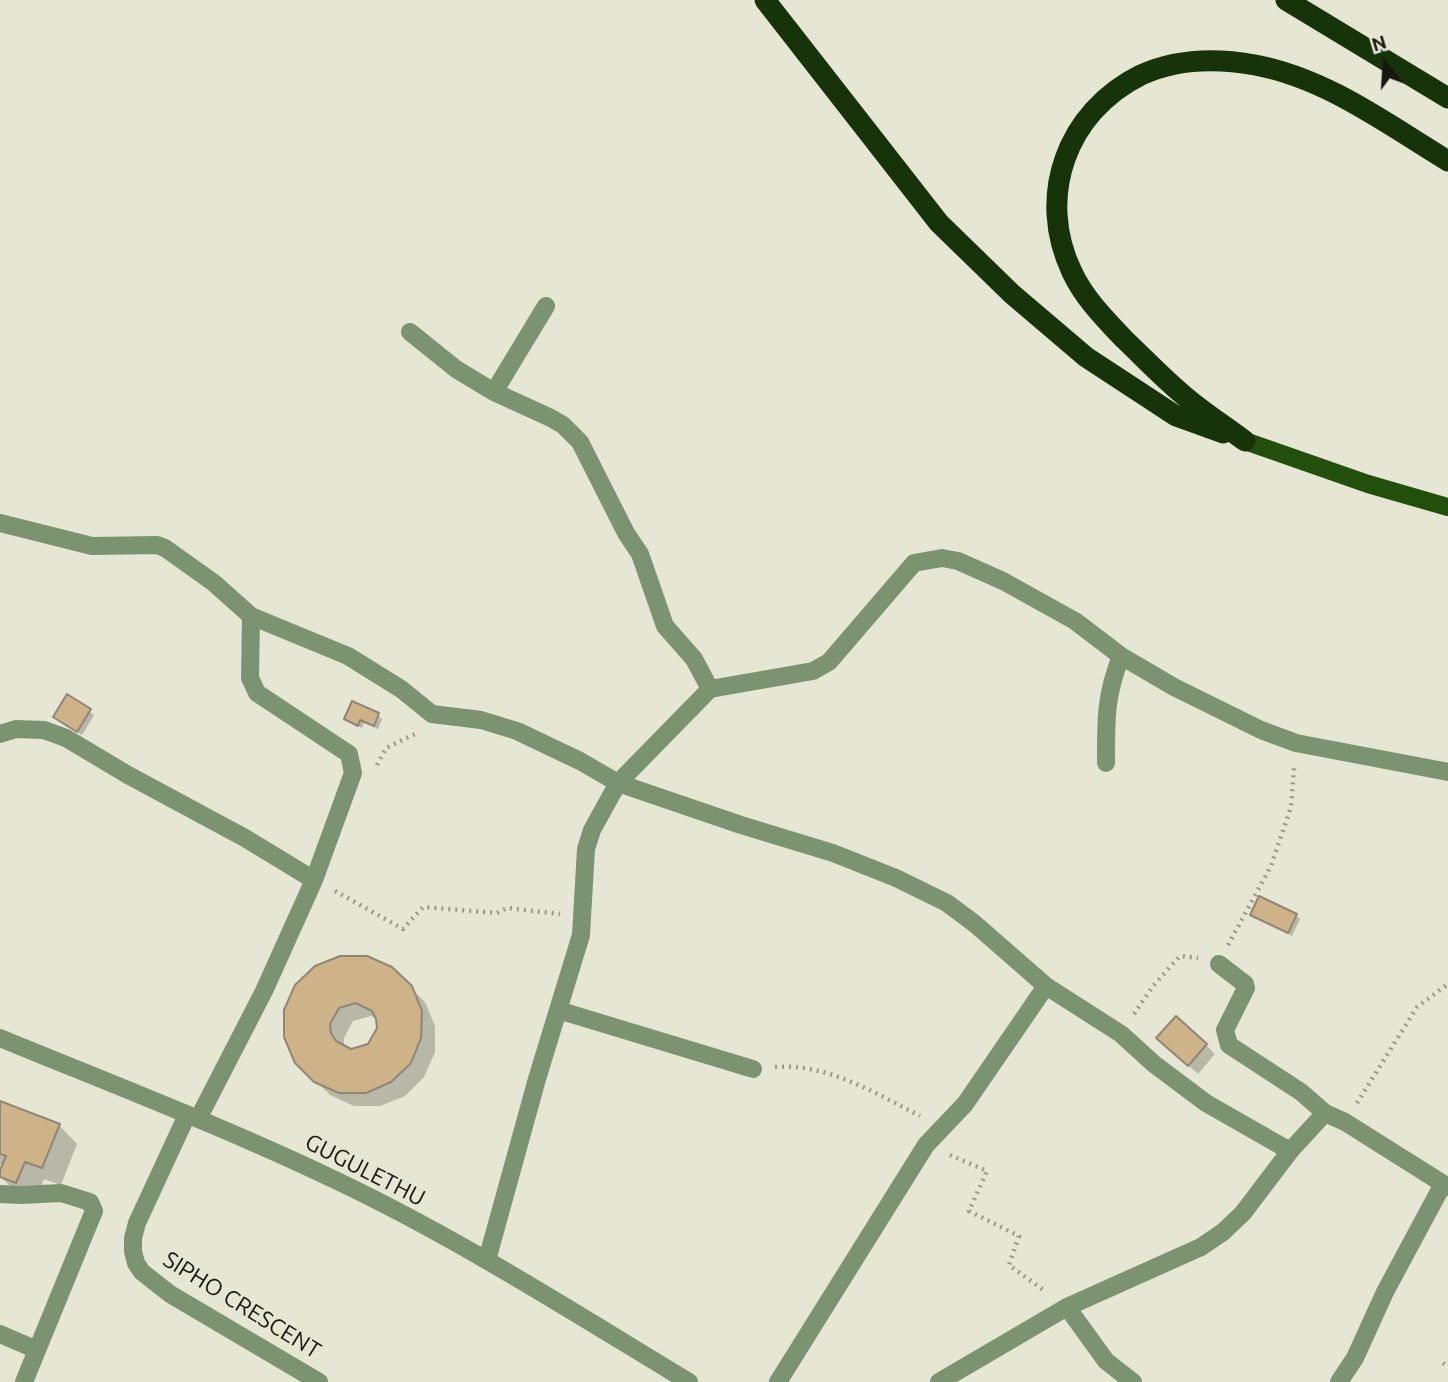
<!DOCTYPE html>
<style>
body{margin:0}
#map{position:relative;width:1448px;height:1382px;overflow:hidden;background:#e5e6d3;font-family:Ubuntu,sans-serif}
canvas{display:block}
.north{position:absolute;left:1350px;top:28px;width:70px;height:70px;-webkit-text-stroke:5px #e5e6d3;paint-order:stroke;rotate:343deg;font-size:19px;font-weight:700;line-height:28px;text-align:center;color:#181811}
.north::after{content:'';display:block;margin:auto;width:24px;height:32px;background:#181811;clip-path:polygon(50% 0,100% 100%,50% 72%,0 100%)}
</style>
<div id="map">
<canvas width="1448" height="1382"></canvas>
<div class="north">N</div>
</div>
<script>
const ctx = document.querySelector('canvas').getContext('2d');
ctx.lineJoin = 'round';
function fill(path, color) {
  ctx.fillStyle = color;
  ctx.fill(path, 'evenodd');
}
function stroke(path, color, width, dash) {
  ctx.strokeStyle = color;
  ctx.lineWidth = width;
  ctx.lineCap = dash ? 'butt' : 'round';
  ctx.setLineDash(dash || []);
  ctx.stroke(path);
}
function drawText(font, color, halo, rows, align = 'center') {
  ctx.font = font + ' Ubuntu,sans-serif';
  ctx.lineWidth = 7;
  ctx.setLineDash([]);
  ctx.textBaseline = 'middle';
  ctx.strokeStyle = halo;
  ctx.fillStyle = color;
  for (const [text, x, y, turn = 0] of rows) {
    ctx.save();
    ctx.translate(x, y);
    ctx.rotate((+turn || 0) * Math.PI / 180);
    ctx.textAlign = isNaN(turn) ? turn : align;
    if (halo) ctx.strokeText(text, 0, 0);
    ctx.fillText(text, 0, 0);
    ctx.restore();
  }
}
const shadow = new Path2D(`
 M68,696l26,19 -12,20 -23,-14z
 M378,715l4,4 -4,10 -14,-6 -2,5 -16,-9z
 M1252,914l44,1 4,4 -8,17z
 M391,968l34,34 10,24v26l-11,25 -19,19 -25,10h-26l-24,-11 -34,-33 -10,-25zM371,1016l7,3 1,9 -10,18 -18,5 -7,-3v-10l9,-17z
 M1206,1045l9,9 -17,20 -30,-27z
 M0,1103l59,22 18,19 -16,41 -17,-6 -9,22 -17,-7 -18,-18 4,-11 -4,-1z`);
const building = new Path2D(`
 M67,694l24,15 -14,23 -24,-15z
 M352,701l27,12 -5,13 -14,-6 -2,6 -14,-7z
 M1259,896l38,18 -9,19 -38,-18z
 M340,956h27l25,11 20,19 10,25 -1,27 -10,25 -20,19 -25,11h-27l-25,-11 -19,-19 -11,-26v-27l11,-25 20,-19zM356,1003l16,8 4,8 1,9 -9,16 -17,5 -15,-8 -5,-8 -1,-9 9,-16z
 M1176,1016l31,28 -19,22 -32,-28z
 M0,1101l60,23 -18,44 -17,-6 -9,21 -16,-6v-7l6,-14 -6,-2z`);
const path = new Path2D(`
 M377,765l9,-17 31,-15
 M335,891l68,38 20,-22 74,6 10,-5 53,6
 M1228,945l43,-79 20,-59 3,-39
 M1134,1014l19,-28 27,-30 18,2
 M775,1067c52,-4 100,26 145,49
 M1357,1103l60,-96 31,-23
 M950,1155l37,16 -18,40 50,25 -10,29 37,27
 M1443,1363l5,4`);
const minor = new Path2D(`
 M410,332l46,37 38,23 57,26 12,7 17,17 46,91 14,21 25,72 29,33 16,30
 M494,392l52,-86
 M0,523l92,23 65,-1 8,3 49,35 37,33 -1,62 7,15 92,61 4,19 -39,107
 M251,616l97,40 53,33 31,25 49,6 36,11 63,30 38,22 123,42 92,28 63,25 51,25 28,21 71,62 75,48 33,30 52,39 84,48
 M0,734l16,-5 28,1 22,8 62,37 117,63 69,42 -50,111 -66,128
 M1106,763c0,-43 -1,-66 15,-107
 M1219,964l26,20 1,4 -21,42 4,15 72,47 24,21 20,9 103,65
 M558,1010l195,59
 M0,1038c112,46 224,89 333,141 123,58 240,133 356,203
 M187,1115l-50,108 -4,15v13l3,12 6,9 28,22 149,88
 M0,1194l21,1 40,-2 29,9 4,9 -70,171
 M487,1260l50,-181 44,-144 5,-86 6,-19 26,-47 92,-94 103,-18 16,-9 85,-99 28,-5 16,3 45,20 72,40 46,35 53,31 87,43 35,13 152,29
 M1067,1307l39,54 27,21
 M0,1334l37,16
 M778,1382l148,-237 39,-41 81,-118
 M939,1382l128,-75 134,-60 22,-15 20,-19 47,-62 35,-38
 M1339,1382l16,-24 30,-66 58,-108`);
const major = new Path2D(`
 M1245,441l123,43 80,23`);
const highway = new Path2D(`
 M765,0l174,223 73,71 74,63 90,59 47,17
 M1286,0l162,98
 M1245,441c-21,-16 -44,-30 -64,-48 -20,-17 -38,-36 -57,-54 -19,-20 -40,-41 -52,-67 -36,-75 -6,-160 69,-197 35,-16 76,-17 114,-10 71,13 132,59 193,96`);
const streetNames = [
 ["GUGULETHU",365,1170,27],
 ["SIPHO CRESCENT",242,1305,32]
];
fill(shadow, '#0003');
fill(building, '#cfb388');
stroke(building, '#908677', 2);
stroke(path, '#999a8c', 4.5, [2, 5]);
stroke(minor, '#7b9371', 18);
stroke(major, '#234f0c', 18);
stroke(highway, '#173309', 21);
drawText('23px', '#181811', '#e5e6d3', streetNames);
</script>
